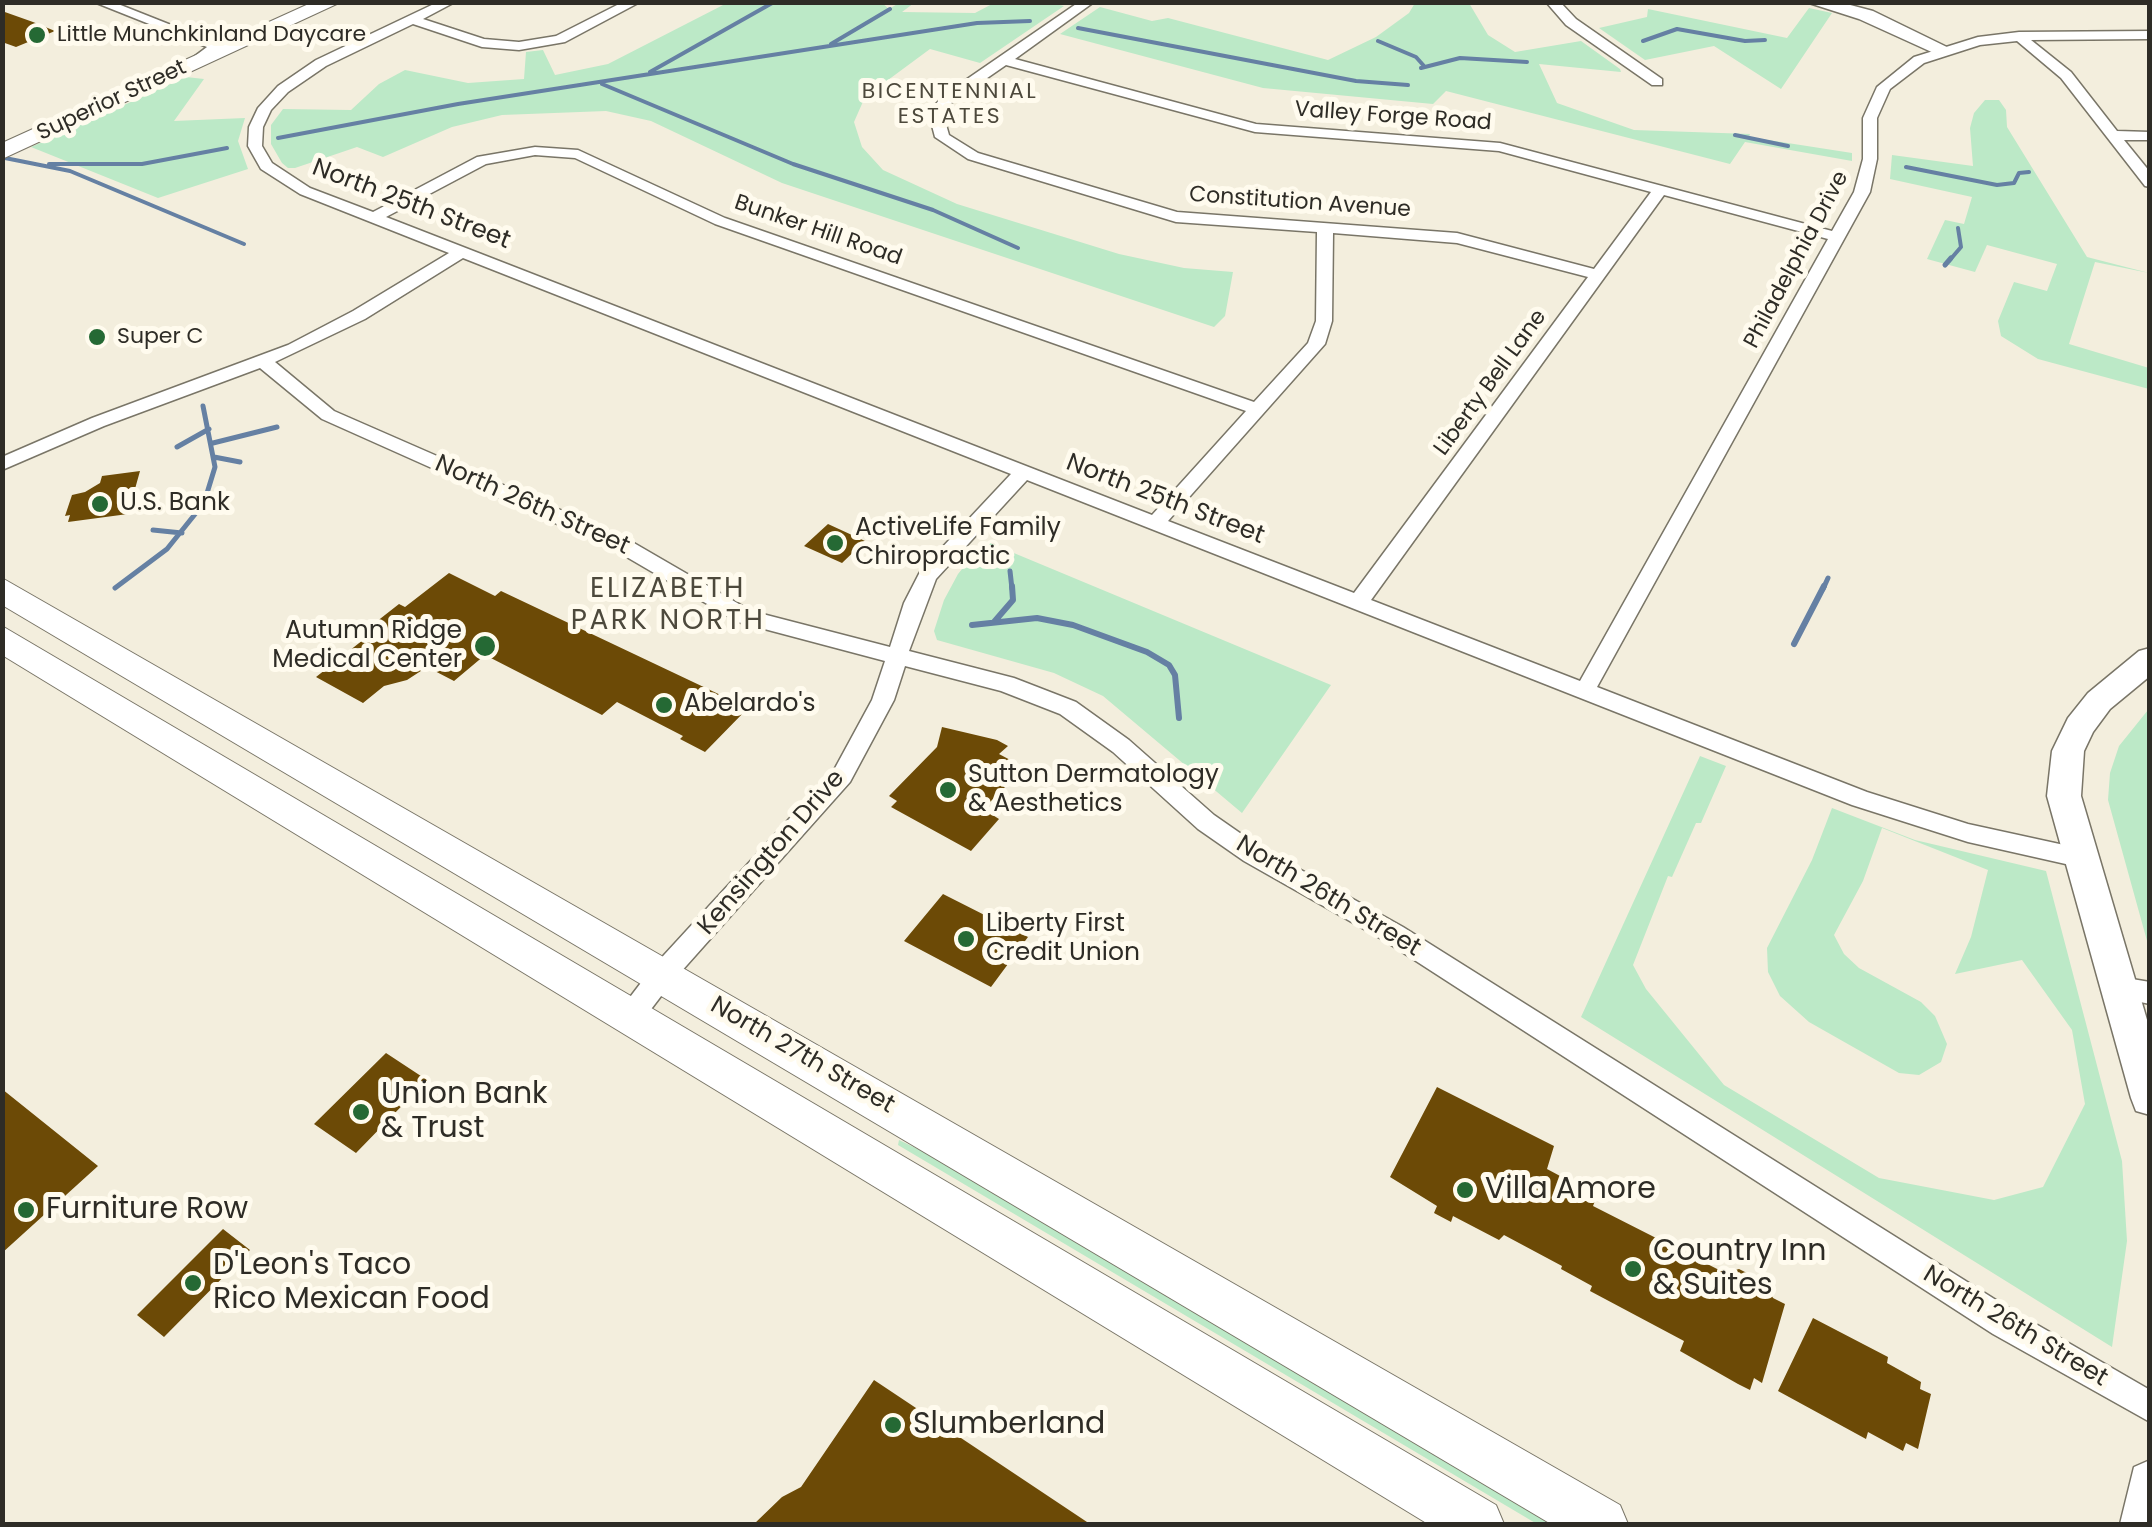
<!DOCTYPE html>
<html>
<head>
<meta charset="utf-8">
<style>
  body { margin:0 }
  #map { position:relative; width:2152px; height:1527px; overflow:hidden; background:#f3eedd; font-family:Poppins,sans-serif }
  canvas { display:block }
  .frame { position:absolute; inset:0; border:5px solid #2e2c26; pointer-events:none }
</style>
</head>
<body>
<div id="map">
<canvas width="2152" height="1527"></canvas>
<div class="frame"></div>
</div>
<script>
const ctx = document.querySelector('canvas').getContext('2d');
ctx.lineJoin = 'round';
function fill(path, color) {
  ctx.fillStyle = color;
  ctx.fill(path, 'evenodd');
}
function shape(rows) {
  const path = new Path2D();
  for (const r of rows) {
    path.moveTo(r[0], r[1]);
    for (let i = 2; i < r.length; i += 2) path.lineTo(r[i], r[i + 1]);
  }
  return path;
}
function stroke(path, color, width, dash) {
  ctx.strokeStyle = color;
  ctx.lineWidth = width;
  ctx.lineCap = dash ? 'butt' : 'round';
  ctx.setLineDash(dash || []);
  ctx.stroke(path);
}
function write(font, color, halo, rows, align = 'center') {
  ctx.font = font + ' Poppins,sans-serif';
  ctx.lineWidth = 10;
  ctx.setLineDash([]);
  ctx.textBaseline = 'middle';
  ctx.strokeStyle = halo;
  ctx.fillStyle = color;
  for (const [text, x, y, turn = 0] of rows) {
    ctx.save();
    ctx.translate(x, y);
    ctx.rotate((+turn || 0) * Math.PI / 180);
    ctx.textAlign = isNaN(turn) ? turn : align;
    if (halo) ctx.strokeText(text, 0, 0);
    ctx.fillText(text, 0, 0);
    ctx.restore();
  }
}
const green = shape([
  [881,2,889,9,899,3,914,3,902,12,975,13,994,3,1050,3,1064,6,980,63,930,49,865,97,854,122,862,147,883,170,957,204,1119,254,1184,268,1233,272,1225,316,1214,327,782,183,651,121,606,111,502,115,452,127,383,157,357,147,295,168,288,168,282,163,271,144,271,125,283,109,351,110,379,84,405,70,468,83,524,79,526,52,543,50,555,75,608,64,727,3],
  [1415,3,1469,3,1488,35,1515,52,1581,41,1620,69,1621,72,1539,64,1557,103,1634,130,1750,134,1749,137,1852,153,1852,161,1745,142,1730,164,1446,91,1433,104,1263,88,1060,34,1100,7,1152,21,1168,18,1328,60,1376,37,1409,13],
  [1809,8,1832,13,1781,89,1714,46,1645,60,1599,28,1647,17,1648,9,1787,38],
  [186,77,204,79,174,121,245,118,238,141,248,169,158,198,31,147],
  [1985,100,1999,100,2006,110,2007,127,2087,257,2149,273,2095,262,2069,344,2149,368,2149,389,2038,359,2001,336,1998,321,2014,282,2047,291,2057,264,1987,245,1975,272,1927,259,1945,220,1964,224,1972,197,1890,179,1892,155,1973,166,1970,128,1974,113],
  [985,541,1331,685,1242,813,1103,696,1054,673,937,640,934,631,944,600,958,574],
  [2148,710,2150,710,2149,948,2108,800,2110,773,2119,746],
  [1700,756,1726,766,1701,823,1696,823,1672,877,1668,876,1633,965,1646,989,1724,1085,1879,1178,1994,1200,2043,1187,2085,1104,2072,1030,2022,960,1955,974,1971,937,1988,870,1882,828,1863,881,1834,935,1844,954,1859,968,1921,1002,1935,1016,1947,1044,1941,1062,1919,1075,1899,1073,1809,1022,1780,996,1768,972,1767,948,1812,860,1832,808,1915,840,2046,871,2122,1161,2127,1241,2112,1347,1581,1017],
  [899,1140,991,1184,1568,1524,1537,1524,898,1145]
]);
const streamFar2 = shape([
  [1078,28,1356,81,1408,85],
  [1378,41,1416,57,1424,66],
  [1643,41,1677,29,1745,41,1765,40],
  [831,44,890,9],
  [1421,68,1460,58,1527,62],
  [650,72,774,2],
  [602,84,793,164,933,210,1018,248],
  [1735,135,1788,146],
  [278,138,458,104,977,23,1030,21],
  [5,158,70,171,244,244],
  [49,164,142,164,227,148],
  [1906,167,1997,185,2014,183,2019,173,2029,172],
  [1949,261,1961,247,1958,228]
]);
const streamFar1 = shape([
  [1945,265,1951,258],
  [213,443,277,427],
  [177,447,209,429],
  [214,457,240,462],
  [153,530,182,533],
  [1010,571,1012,589],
  [115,588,167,549,204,503,215,467,203,406],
  [1823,589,1828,578]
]);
const stream = shape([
  [994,622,1013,600,1012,586],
  [972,625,1037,618,1073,625,1147,652,1169,665,1175,675,1179,718],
  [1794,644,1824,586]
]);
const building = shape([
  [2,11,33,22,55,31,16,47,2,42],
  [140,471,128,514,68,522,70,515,65,516,72,495,85,492,100,483,102,476],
  [828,524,865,541,842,563,804,546],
  [449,573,495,596,501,591,748,708,705,752,680,739,683,736,617,702,602,715,485,655,454,681,427,667,407,680,384,686,363,703,316,677,368,636,362,633,399,604,405,607],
  [942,727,997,740,1008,746,999,754,1014,762,995,781,1005,787,983,809,999,819,971,851,891,807,897,801,889,796,937,747],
  [943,894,1028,937,991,987,904,941],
  [386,1053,427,1080,356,1153,314,1124],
  [1437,1087,1554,1146,1547,1169,1577,1185,1581,1176,1601,1186,1593,1206,1725,1273,1739,1269,1765,1282,1773,1298,1785,1304,1762,1383,1754,1378,1750,1390,1738,1384,1680,1351,1684,1341,1590,1291,1592,1286,1561,1269,1562,1266,1504,1235,1499,1240,1453,1216,1451,1222,1434,1213,1437,1206,1390,1177],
  [2,1089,98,1166,2,1253],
  [223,1229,250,1250,164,1337,137,1315],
  [1813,1318,1888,1357,1887,1363,1921,1382,1920,1389,1931,1394,1918,1449,1906,1443,1903,1451,1868,1432,1866,1439,1778,1391],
  [874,1380,1090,1524,754,1524,782,1497,801,1487]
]);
const street = shape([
  [94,2,113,2,224,46,201,65,191,65,191,59,207,47,94,2],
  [438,2,455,2,423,19,484,39,519,42,556,36,623,2,640,2,565,42,519,50,482,47,413,24,326,66,288,92,271,110,263,127,262,146,272,163,310,188,373,212,477,157,535,147,578,150,725,218,1254,402,1308,343,1316,321,1317,232,1176,222,968,159,935,137,929,114,941,97,1079,2,1094,2,1015,59,1256,124,1500,143,1832,231,1854,192,1863,159,1863,118,1877,87,1914,57,1978,37,2019,32,2150,31,2150,39,2031,40,2071,72,2117,131,2150,132,2150,140,2124,140,2150,172,2150,187,2145,186,2061,78,2017,41,1980,45,1924,63,1890,89,1877,118,1877,159,1870,192,1597,687,1867,792,1968,824,2087,850,2091,857,2087,864,2079,867,1968,842,1852,805,1027,480,936,579,909,651,1014,678,1076,702,1129,740,1214,815,1260,847,1403,927,2015,1312,2150,1390,2150,1422,1993,1334,1385,941,1244,861,1198,829,1113,752,1060,714,1001,691,905,666,894,700,850,782,671,983,639,1025,630,1028,621,1025,617,1017,621,1009,653,967,834,770,872,700,885,661,738,622,613,549,322,419,260,368,104,426,2,470,2,457,92,418,288,345,353,311,449,253,300,194,261,169,248,146,249,127,258,108,278,86,316,60,438,2],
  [1006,65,1255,132,1499,151,1651,192,1594,269,1457,233,1177,212,978,153,949,135,943,114,951,103,1006,65],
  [535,155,575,158,715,224,1246,411,1152,515,386,217,486,164,535,155],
  [1664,195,1828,239,1580,681,1371,600,1664,195],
  [1333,233,1457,243,1588,277,1354,593,1168,521,1325,344,1332,321,1333,233],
  [463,258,1011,474,921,570,904,603,890,647,751,611,627,539,334,411,275,362,365,319,463,258],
  [1546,2,1560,2,1576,19,1662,79,1662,85,1652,85,1566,25,1546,2],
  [2120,977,2150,982,2150,1004,2111,996,2107,988,2111,980,2120,977]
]);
const secondary = shape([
  [1806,2,1839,2,1873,11,1953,50,1943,56,1936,54,1859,19,1806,2],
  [2150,648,2150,676,2110,709,2093,732,2084,751,2081,796,2150,1030,2150,1115,2136,1111,2131,1098,2047,796,2052,751,2068,718,2088,693,2139,651,2150,648],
  [2150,1460,2150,1524,2120,1524,2134,1467,2150,1460]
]);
const primary = shape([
  [313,2,341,2,2,159,2,143,313,2],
  [2,578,1620,1505,1628,1524,1551,1524,2,605,2,578],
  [2,626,1496,1505,1504,1524,1428,1524,2,655,2,626]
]);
const markers = [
  [37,35,10,"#256934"],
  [97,337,10,"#256934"],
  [100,504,10,"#256934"],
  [835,543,10,"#256934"],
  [485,646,12,"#256934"],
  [664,705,10,"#256934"],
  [948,790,10,"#256934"],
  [966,939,10,"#256934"],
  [361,1112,10,"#256934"],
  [1465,1190,10,"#256934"],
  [26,1210,10,"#256934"],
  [1633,1269,10,"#256934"],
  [193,1283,10,"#256934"],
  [893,1425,10,"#256934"]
];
const farPoinames = [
  ["Little Munchkinland Daycare",57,35],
  ["Super C",117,337]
];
const farNeighbourhoodnames = [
  ["BICENTENNIAL",950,92],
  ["ESTATES",950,117]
];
const farStreetnames = [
  ["Superior Street",112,101,-25],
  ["Valley Forge Road",1393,117,4],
  ["Constitution Avenue",1300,203,4],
  ["Bunker Hill Road",818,231,19],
  ["Philadelphia Drive",1797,260,-62],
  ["Liberty Bell Lane",1491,383,-54]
];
const streetNames = [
  ["North 25th Street",411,205,21],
  ["North 25th Street",1165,500,21],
  ["North 26th Street",532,506,24],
  ["Kensington Drive",772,853,-49],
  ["North 26th Street",1328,897,31],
  ["North 27th Street",802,1056,30],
  ["North 26th Street",2015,1327,31]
];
const poiNames = [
  ["U.S. Bank",120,504],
  ["ActiveLife Family",855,529],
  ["Chiropractic",855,558],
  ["Autumn Ridge",462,632,"right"],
  ["Medical Center",462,661,"right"],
  ["Abelardo's",684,705],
  ["Sutton Dermatology",968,776],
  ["& Aesthetics",968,805],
  ["Liberty First",986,925],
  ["Credit Union",986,954]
];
const neighbourhoodNames = [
  ["ELIZABETH",668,590],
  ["PARK NORTH",668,622]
];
const nearPoinames = [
  ["Union Bank",381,1095],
  ["& Trust",381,1129],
  ["Villa Amore",1485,1190],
  ["Furniture Row",46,1210],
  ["Country Inn",1653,1252],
  ["& Suites",1653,1286],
  ["D'Leon's Taco",213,1266],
  ["Rico Mexican Food",213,1300],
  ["Slumberland",913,1425]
];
fill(green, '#bce9c7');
stroke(streamFar2, '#6580a3', 4);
stroke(streamFar1, '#6580a3', 5);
stroke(stream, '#6580a3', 6);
fill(building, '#6c4a06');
stroke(street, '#797567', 3);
stroke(secondary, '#797567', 3);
stroke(primary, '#797567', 2);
fill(street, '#fff');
fill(secondary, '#fff');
fill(primary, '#fff');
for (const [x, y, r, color] of markers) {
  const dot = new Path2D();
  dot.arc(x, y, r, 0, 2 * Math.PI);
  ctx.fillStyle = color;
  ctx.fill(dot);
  stroke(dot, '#fffbee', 4);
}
write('22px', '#2e2c26', '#fffbee', farPoinames, 'left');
ctx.letterSpacing = '2.5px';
write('22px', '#4d493c', '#fffbee', farNeighbourhoodnames);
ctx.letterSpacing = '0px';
write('22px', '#2e2c26', '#fffbee', farStreetnames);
write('25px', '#2e2c26', '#fffbee', streetNames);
write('25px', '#2e2c26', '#fffbee', poiNames, 'left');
ctx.letterSpacing = '2.5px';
write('28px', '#4d493c', '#fffbee', neighbourhoodNames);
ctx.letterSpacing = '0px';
write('30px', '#2e2c26', '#fffbee', nearPoinames, 'left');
</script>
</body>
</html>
